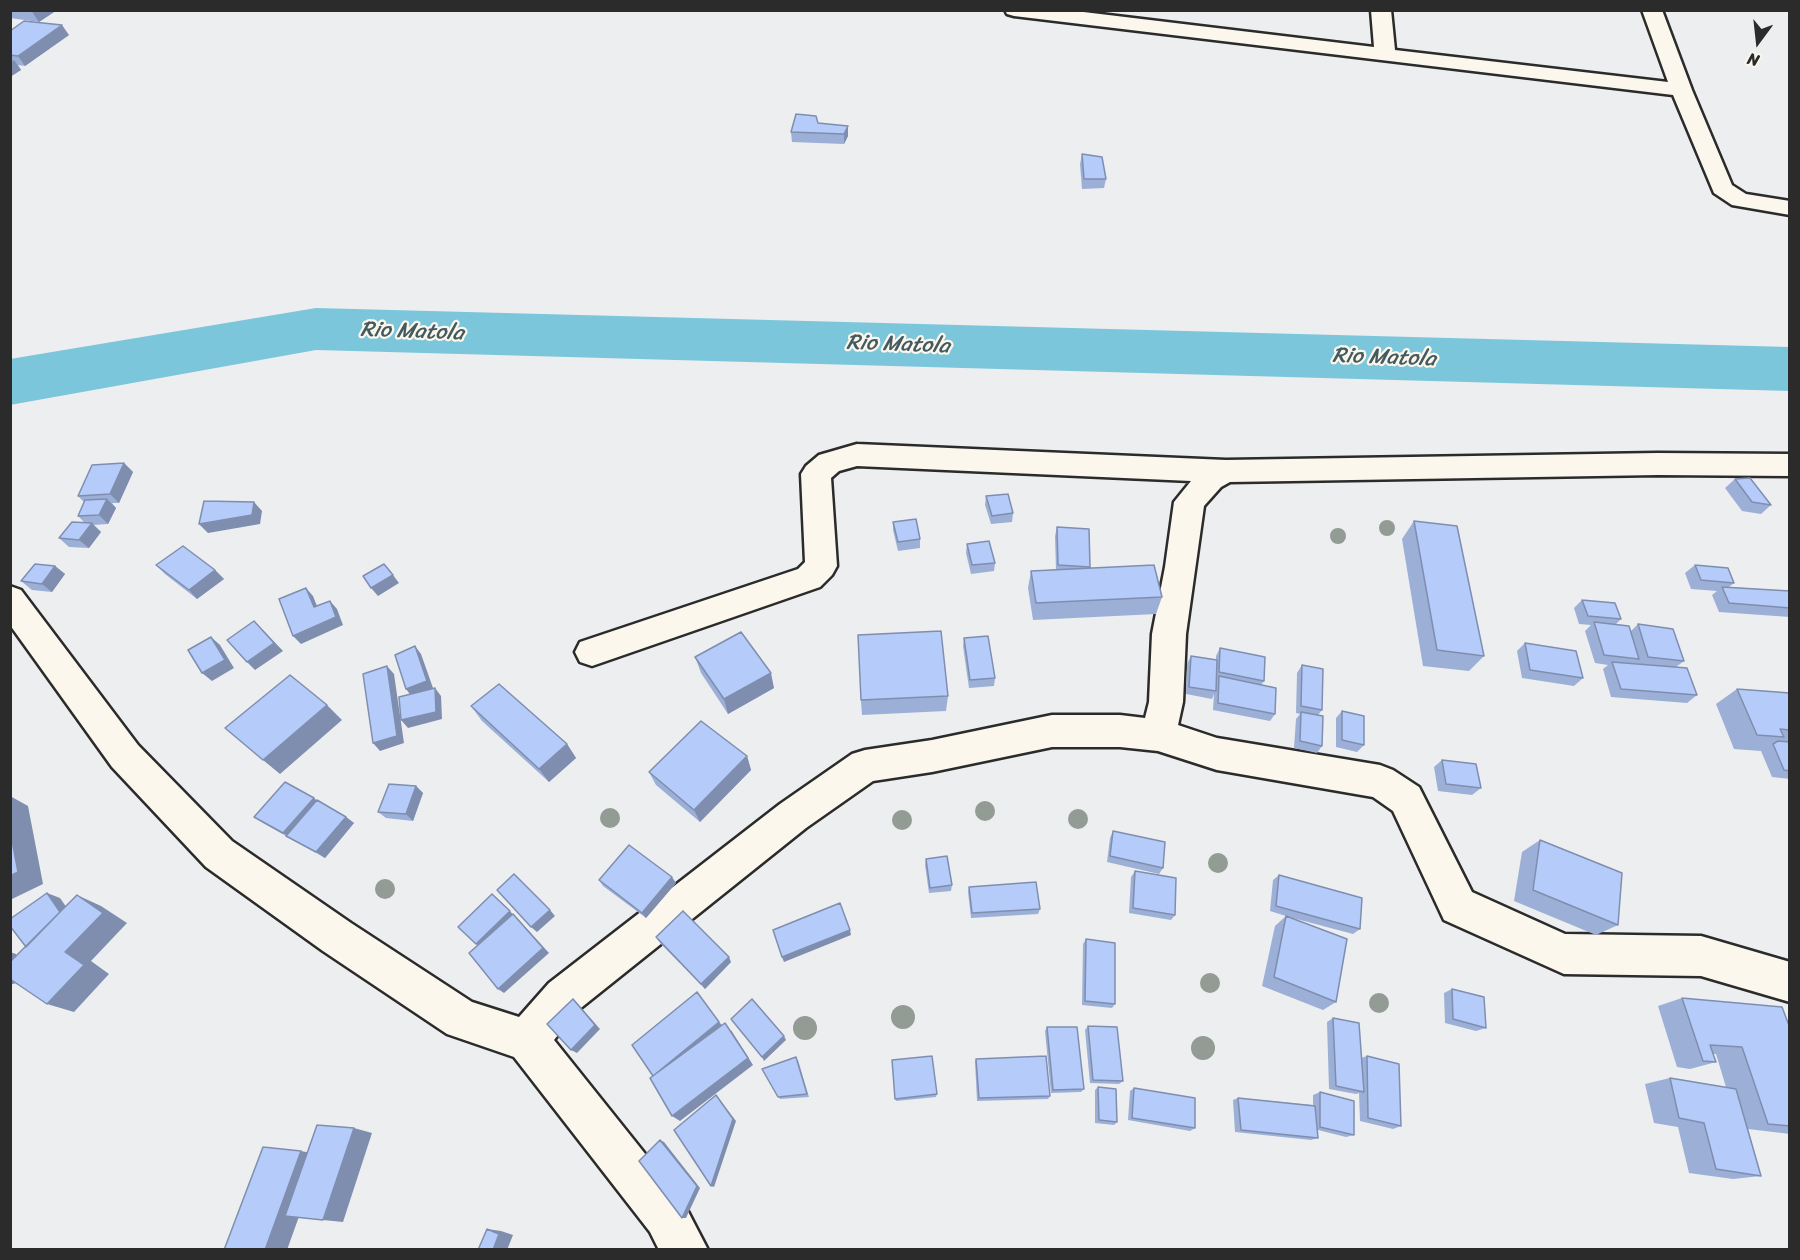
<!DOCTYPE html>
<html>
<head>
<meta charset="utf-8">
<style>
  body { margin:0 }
  #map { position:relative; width:1800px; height:1260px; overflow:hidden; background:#edeeef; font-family:Sriracha,sans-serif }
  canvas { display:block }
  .frame { position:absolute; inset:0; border:12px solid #2b2b2b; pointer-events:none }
  .north { position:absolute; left:1728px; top:12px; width:60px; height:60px; -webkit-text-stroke:4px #fbf7ec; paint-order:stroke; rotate:195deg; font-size:16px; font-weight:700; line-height:24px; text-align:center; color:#2b2b2b }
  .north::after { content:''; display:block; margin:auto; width:21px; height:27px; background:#2b2b2b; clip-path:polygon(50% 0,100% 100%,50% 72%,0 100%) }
</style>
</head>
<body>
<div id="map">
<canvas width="1800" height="1260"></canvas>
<div class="frame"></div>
<div class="north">N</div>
</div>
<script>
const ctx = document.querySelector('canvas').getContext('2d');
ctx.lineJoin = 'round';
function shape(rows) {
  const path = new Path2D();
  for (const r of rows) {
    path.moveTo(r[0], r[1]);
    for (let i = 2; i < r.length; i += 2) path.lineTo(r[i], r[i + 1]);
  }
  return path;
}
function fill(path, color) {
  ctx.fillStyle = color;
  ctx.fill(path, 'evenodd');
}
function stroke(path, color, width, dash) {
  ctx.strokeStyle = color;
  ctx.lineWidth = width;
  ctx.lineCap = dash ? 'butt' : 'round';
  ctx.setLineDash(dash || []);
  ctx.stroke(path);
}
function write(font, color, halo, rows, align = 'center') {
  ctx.font = font + ' Sriracha,sans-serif';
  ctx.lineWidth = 4.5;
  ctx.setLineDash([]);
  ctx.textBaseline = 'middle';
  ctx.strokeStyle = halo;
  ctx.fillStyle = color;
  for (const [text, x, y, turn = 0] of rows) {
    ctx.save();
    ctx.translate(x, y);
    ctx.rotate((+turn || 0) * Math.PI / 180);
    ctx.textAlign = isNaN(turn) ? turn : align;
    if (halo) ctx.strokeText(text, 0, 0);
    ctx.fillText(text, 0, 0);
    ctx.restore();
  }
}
const river = shape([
  [316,308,1790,347,1790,391,316,350,10,405,10,359,316,308]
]);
const street = shape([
  [1005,10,1067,10,1374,47,1371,10,1391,10,1395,50,1668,82,1642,10,1662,10,1692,90,1732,185,1746,194,1790,201,1790,215,1732,205,1714,193,1673,95,1014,16,1007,14,1005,10],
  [857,444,1226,460,1658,453,1790,454,1790,476,1658,475,1230,482,1221,487,1204,506,1186,634,1183,702,1178,725,1217,738,1380,765,1393,770,1419,787,1472,892,1565,934,1701,936,1790,962,1790,1002,1701,976,1564,974,1444,920,1393,811,1373,797,1217,770,1158,751,1120,747,1052,747,932,772,873,781,806,828,577,1011,554,1040,682,1200,708,1250,659,1250,650,1232,514,1057,447,1034,323,951,206,867,112,767,10,625,10,586,21,590,138,745,232,841,351,923,472,1002,519,1017,549,983,780,804,852,754,865,750,932,740,1052,715,1120,715,1145,718,1149,702,1152,634,1165,567,1174,502,1191,481,857,466,839,471,831,478,837,566,832,575,820,587,592,666,580,662,575,652,580,642,798,569,805,562,801,474,806,466,819,455,857,444]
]);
const trees = [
  [1387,528,8],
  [1338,536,8],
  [985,811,10],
  [610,818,10],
  [1078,819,10],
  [902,820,10],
  [1218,863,10],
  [385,889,10],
  [1210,983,10],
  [1379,1003,10],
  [903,1017,12],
  [805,1028,12],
  [1203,1048,12]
];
const wall = shape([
  [10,10,57,10,39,22,10,18],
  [10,31,69,35,25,66,18,65,21,70,10,77],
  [818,123,848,126,848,136,844,144,792,142,791,132],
  [1082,154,1106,179,1104,188,1082,189,1080,164],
  [124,463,133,472,119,503,112,503,116,508,108,524,93,525,101,532,89,548,69,547,59,538,85,523,78,516,84,502,78,496],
  [1735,479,1771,505,1761,514,1742,511,1725,488],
  [986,496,1013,513,1012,522,991,524,985,505],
  [1414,521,1484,656,1469,671,1423,666,1402,539],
  [893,522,920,539,920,548,898,551,893,530],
  [1057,527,1089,529,1090,568,1162,597,1156,614,1033,620,1028,588,1031,571,1056,570,1055,536],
  [967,544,995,563,994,571,971,574,966,553],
  [156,565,215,570,224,579,197,599,165,574],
  [1695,565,1734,583,1729,587,1790,591,1790,617,1719,612,1712,595,1717,591,1691,589,1685,573],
  [55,566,65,574,52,592,32,590,21,581],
  [1582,600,1621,619,1615,625,1631,631,1638,624,1684,661,1676,667,1697,695,1687,703,1611,697,1603,669,1608,665,1595,663,1585,631,1591,625,1579,624,1574,608],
  [964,638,995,678,994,686,969,688,963,646],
  [1525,643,1583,678,1574,686,1522,678,1517,651],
  [1220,648,1264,681,1261,685,1275,714,1270,721,1213,710,1214,694,1212,699,1186,694,1187,664,1191,656,1216,660,1216,656],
  [695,657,774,688,728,714,701,673],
  [1302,665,1322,710,1318,715,1322,746,1317,753,1294,748,1296,719,1300,714,1296,713,1297,673],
  [1737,689,1790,693,1790,779,1772,777,1761,751,1734,749,1716,704],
  [948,696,946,711,862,715,861,700],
  [471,706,567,744,576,758,549,782,482,721],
  [1342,711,1364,745,1357,752,1336,747,1336,718],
  [747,756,751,770,700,822,656,785,649,772],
  [1442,760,1481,788,1472,795,1438,791,1434,767],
  [416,786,423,793,413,821,386,818,378,812],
  [317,801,346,817,354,823,325,858,263,823,254,817],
  [1113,831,1163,868,1159,874,1107,862,1110,838],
  [1540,840,1618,925,1596,935,1514,901,1522,852],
  [926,859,952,885,951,891,929,893,925,865],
  [1135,871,1175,915,1171,920,1129,913,1131,877],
  [1279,875,1360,929,1353,934,1289,917,1336,1002,1323,1010,1262,986,1275,926,1286,916,1270,911,1273,880],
  [599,880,676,883,646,918,603,886],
  [969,887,1040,909,1038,914,971,918,968,892],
  [656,937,731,962,705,989,660,943],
  [1086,939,1115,1004,1112,1008,1082,1005,1083,944],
  [1452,989,1486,1028,1476,1031,1445,1023,1444,993],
  [1682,998,1790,1028,1790,1134,1748,1129,1761,1176,1733,1179,1689,1173,1678,1127,1654,1123,1645,1084,1670,1078,1726,1087,1716,1054,1713,1054,1716,1062,1690,1069,1677,1067,1658,1006],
  [1333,1018,1361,1058,1367,1056,1401,1126,1393,1129,1360,1121,1359,1093,1356,1094,1329,1089,1327,1022],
  [1088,1026,1123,1081,1119,1084,1090,1083,1085,1030],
  [1047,1027,1084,1089,1081,1092,1051,1093,1045,1031],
  [976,1059,1050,1096,1048,1099,977,1101,975,1062],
  [798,1060,809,1097,780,1099,762,1069],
  [892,1060,937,1094,936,1097,896,1101],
  [1098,1087,1117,1122,1114,1125,1095,1123,1095,1090],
  [1134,1088,1195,1128,1190,1131,1128,1120,1130,1091],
  [1320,1092,1354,1135,1346,1137,1318,1130,1318,1138,1311,1140,1235,1132,1233,1100,1238,1098,1313,1105,1313,1095]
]);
const shadedWall = shape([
  [31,10,57,10,39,22],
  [62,25,69,35,25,66,18,56],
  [14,60,21,70,10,77,10,63],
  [848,126,848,136,844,144,844,134],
  [124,463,133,472,119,503,110,494],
  [107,499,116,508,108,524,99,515],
  [254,502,262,511,260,524,208,533,199,524],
  [92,523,101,532,89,548,79,540],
  [55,566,65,574,52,592,42,584],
  [215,570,224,579,197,599,189,590],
  [393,575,399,583,378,596,371,588],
  [306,588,313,596,321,616,314,607],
  [330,601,337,609,343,625,301,644,293,636],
  [263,630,283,651,255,670,247,662],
  [211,637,220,645,234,668,212,681,202,673],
  [415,646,421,654,433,688,412,697,406,689],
  [387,666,394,674,404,743,380,751,373,743],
  [771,673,774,688,728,714,724,699],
  [435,688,441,696,442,719,408,728,401,720],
  [327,705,342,720,280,774,263,760],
  [567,744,576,758,549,782,539,769],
  [747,756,751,770,700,822,694,810],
  [416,786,423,793,413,821,406,814],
  [10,796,28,806,43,884,10,900],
  [314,798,322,805,292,839,283,833],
  [346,817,354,823,325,858,316,852],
  [672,877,676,883,646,918,642,913],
  [47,893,60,898,80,927,42,956],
  [492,894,519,920,549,953,504,993,498,989,482,949,476,944],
  [77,895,101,906,127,923,91,961,109,974,74,1012,47,1004],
  [550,910,555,916,537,932,531,927],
  [850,930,851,935,784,962,782,957],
  [10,952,16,954,16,983,10,985],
  [729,957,731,962,705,989,701,984],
  [573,999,578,1004,600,1029,577,1053,571,1050],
  [719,1022,722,1025,653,1076],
  [731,1030,753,1065,680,1121,672,1116],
  [784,1036,786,1040,764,1061,762,1057],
  [716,1095,736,1121,714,1187,711,1186],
  [354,1128,372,1133,343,1222,323,1220],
  [660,1140,664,1142,700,1188,686,1218,682,1218],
  [301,1151,321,1155,287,1250,265,1250],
  [487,1229,501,1231,513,1235,507,1250,493,1250]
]);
const building = shape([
  [24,21,62,25,18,56,10,55,10,31,24,21],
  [796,114,816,116,818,123,848,126,844,134,791,132,796,114],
  [1082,154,1102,157,1106,179,1084,179,1082,154],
  [124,463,110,494,78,496,92,465,124,463],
  [1750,478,1771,505,1752,502,1735,479,1750,478],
  [1008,494,1013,513,992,516,986,496,1008,494],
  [107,499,99,515,78,516,85,500,107,499],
  [204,501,254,502,252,515,199,524,204,501],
  [916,519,920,539,898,542,893,522,916,519],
  [1414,521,1457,526,1484,656,1437,650,1414,521],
  [72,522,92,523,79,540,59,538,72,522],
  [1057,527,1089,529,1090,567,1058,565,1057,527],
  [989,541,995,563,972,565,967,544,989,541],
  [183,546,215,570,189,590,156,565,183,546],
  [35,564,55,566,42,584,21,581,35,564],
  [384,564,393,575,371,588,363,576,384,564],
  [1154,565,1162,597,1036,603,1031,571,1154,565],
  [1695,565,1728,568,1734,583,1701,580,1695,565],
  [1722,587,1790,591,1790,608,1729,603,1722,587],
  [306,588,314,607,330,601,336,617,293,636,279,599,306,588],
  [1582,600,1615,603,1621,619,1588,616,1582,600],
  [254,621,274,643,247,662,227,640,254,621],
  [1594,622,1629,626,1639,659,1604,655,1594,622],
  [1638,624,1673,629,1684,661,1648,657,1638,624],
  [941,631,948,696,861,700,858,635,941,631],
  [741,632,771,673,724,699,695,657,741,632],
  [988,636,995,678,970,680,964,638,988,636],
  [211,637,225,660,202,673,188,650,211,637],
  [1525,643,1576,651,1583,678,1530,670,1525,643],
  [415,646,427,681,406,689,395,655,415,646],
  [1220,648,1265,657,1264,681,1219,672,1220,648],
  [1191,656,1217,660,1216,691,1189,687,1191,656],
  [1612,662,1687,668,1697,695,1621,689,1612,662],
  [1302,665,1323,669,1322,710,1301,706,1302,665],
  [387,666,397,736,373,743,363,674,387,666],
  [290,675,327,705,263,760,225,728,290,675],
  [1219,676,1276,688,1275,714,1218,703,1219,676],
  [499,684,567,744,539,769,471,706,499,684],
  [435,688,436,712,401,720,399,697,435,688],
  [1737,689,1790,693,1790,730,1780,729,1784,737,1757,735,1737,689],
  [1342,711,1364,716,1364,745,1342,740,1342,711],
  [1301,712,1323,716,1322,746,1300,741,1301,712],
  [701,721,747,756,694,810,649,772,701,721],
  [1778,741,1790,742,1790,771,1784,770,1773,744,1778,741],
  [1442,760,1476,764,1481,788,1446,784,1442,760],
  [285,782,314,798,283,833,254,817,285,782],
  [389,784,416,786,406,814,378,812,389,784],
  [317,800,346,817,316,852,286,836,317,800],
  [10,830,18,872,10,876,10,830],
  [1113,831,1165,842,1163,868,1110,856,1113,831],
  [1540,840,1622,873,1618,925,1533,890,1540,840],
  [629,845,672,877,642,913,599,880,629,845],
  [947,856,952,885,930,888,926,859,947,856],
  [1135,871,1176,878,1175,915,1133,908,1135,871],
  [514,874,550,910,531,927,497,890,514,874],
  [1279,875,1362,898,1360,929,1276,906,1279,875],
  [1036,882,1040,909,972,913,969,887,1036,882],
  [47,893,60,912,26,947,10,926,10,919,47,893],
  [492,894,510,911,476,944,458,927,492,894],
  [77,895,103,913,65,952,84,965,47,1004,10,979,10,962,77,895],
  [840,903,850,930,782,957,773,930,840,903],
  [683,911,729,957,701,984,656,937,683,911],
  [513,914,543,948,498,989,469,953,513,914],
  [1286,916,1347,939,1336,1002,1274,977,1286,916],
  [1086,939,1115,943,1115,1004,1085,1001,1086,939],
  [1452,989,1484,997,1486,1028,1453,1019,1452,989],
  [697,992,719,1022,653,1076,632,1045,697,992],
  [1682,998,1782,1007,1790,1028,1790,1126,1768,1124,1742,1047,1710,1045,1716,1062,1703,1061,1682,998],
  [573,999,595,1025,571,1050,547,1024,573,999],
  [752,999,784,1036,762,1057,731,1019,752,999],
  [1333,1018,1359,1023,1364,1092,1336,1086,1333,1018],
  [725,1023,748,1058,672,1116,650,1078,725,1023],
  [1088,1026,1117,1027,1123,1081,1093,1080,1088,1026],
  [1047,1027,1077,1027,1084,1089,1053,1090,1047,1027],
  [932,1056,937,1094,895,1099,892,1060,932,1056],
  [1046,1056,1050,1096,979,1098,976,1059,1046,1056],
  [1367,1056,1399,1064,1401,1126,1368,1118,1367,1056],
  [796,1057,807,1094,778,1097,762,1069,796,1057],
  [1670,1078,1736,1089,1761,1176,1716,1169,1704,1123,1679,1118,1670,1078],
  [1098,1087,1116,1089,1117,1122,1099,1120,1098,1087],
  [1134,1088,1195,1098,1195,1128,1132,1118,1134,1088],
  [1320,1092,1354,1101,1354,1135,1320,1127,1320,1092],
  [716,1095,733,1119,711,1186,674,1130,716,1095],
  [1238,1098,1315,1106,1318,1138,1241,1130,1238,1098],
  [317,1125,354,1128,323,1220,285,1216,317,1125],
  [660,1140,697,1186,682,1218,639,1161,660,1140],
  [263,1147,301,1151,265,1250,224,1250,263,1147],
  [487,1229,499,1234,493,1250,478,1250,487,1229]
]);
const waterNames = [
  ["Rio Matola",412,332,2],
  ["Rio Matola",898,345,2],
  ["Rio Matola",1384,358,2]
];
fill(river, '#7cc6dc');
stroke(street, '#2b2b2b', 5);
fill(street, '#fbf7ec');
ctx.fillStyle = '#929b94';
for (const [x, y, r] of trees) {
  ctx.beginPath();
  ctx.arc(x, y, r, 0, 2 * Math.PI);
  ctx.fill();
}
fill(wall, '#9cafd7');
fill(shadedWall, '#7f8eaf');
fill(building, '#b5cbfa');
stroke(building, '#7f8eaf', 1.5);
write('italic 22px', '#435a60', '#fbf7ec', waterNames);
</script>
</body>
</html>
